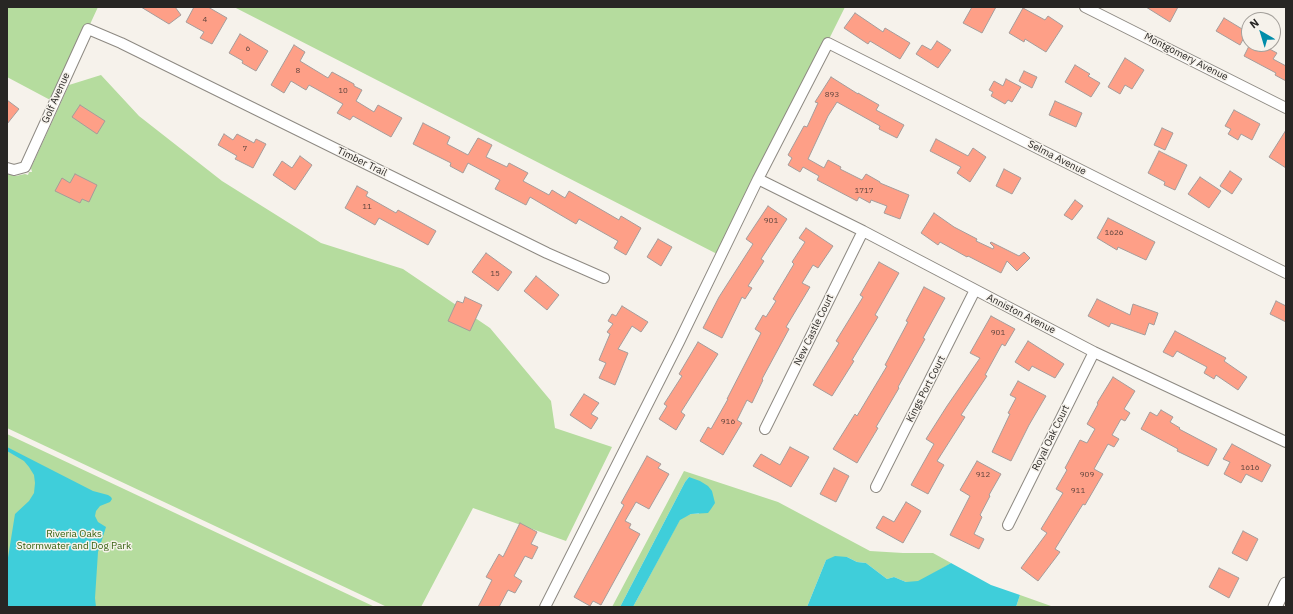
<!DOCTYPE html>
<html>
<head>
<meta charset="utf-8">
<style>
  body { margin:0 }
  #map { position:relative; width:1293px; height:614px; overflow:hidden; background:#f6f2eb; font-family:"IBM Plex Sans",sans-serif }
  canvas { display:block }
  .frame { position:absolute; inset:0; border:8px solid #282624; pointer-events:none }
  .north { position:absolute; left:1241px; top:12px; width:40px; height:40px; box-sizing:border-box; background:#f6f2eb; border:1px solid #a4a09b; border-radius:50%; rotate:322deg; font-size:11px; font-weight:700; line-height:16px; text-align:center; color:#282624 }
  .north::after { content:''; display:block; margin:auto; width:14px; height:18px; background:#008daa; clip-path:polygon(50% 0,100% 100%,50% 72%,0 100%) }
</style>
</head>
<body>
<div id="map">
<canvas width="1293" height="614"></canvas>
<div class="frame"></div>
<div class="north">N</div>
</div>
<script>
const ctx = document.querySelector('canvas').getContext('2d');
ctx.lineJoin = 'round';
function fill(path, color) {
  ctx.fillStyle = color;
  ctx.fill(path, 'evenodd');
}
function shape(rows) {
  const path = new Path2D();
  for (const r of rows) {
    path.moveTo(r[0], r[1]);
    for (let i = 2; i < r.length; i += 2) path.lineTo(r[i], r[i + 1]);
  }
  return path;
}
function stroke(path, color, width, dash) {
  ctx.strokeStyle = color;
  ctx.lineWidth = width;
  ctx.lineCap = dash ? 'butt' : 'round';
  ctx.setLineDash(dash || []);
  ctx.stroke(path);
}
function write(font, color, halo, rows, align = 'center') {
  ctx.font = font + ' "IBM Plex Sans",sans-serif';
  ctx.lineWidth = 3;
  ctx.setLineDash([]);
  ctx.textBaseline = 'middle';
  ctx.strokeStyle = halo;
  ctx.fillStyle = color;
  for (const [text, x, y, turn = 0] of rows) {
    ctx.save();
    ctx.translate(x, y);
    ctx.rotate((+turn || 0) * Math.PI / 180);
    ctx.textAlign = isNaN(turn) ? turn : align;
    if (halo) ctx.strokeText(text, 0, 0);
    ctx.fillText(text, 0, 0);
    ctx.restore();
  }
}
const green = shape([
  [7,7,98,7,54,102,7,77],
  [234,7,845,7,721,256],
  [101,75,139,116,222,181,321,243,403,269,490,328,551,401,555,428,612,447,566,541,473,508,421,607,387,607,7,428,7,174,16,176,25,174,28,175,29,172,32,172,31,168,69,85],
  [7,434,375,607,7,607],
  [684,471,778,502,870,551,903,553,933,553,951,563,945,567,918,582,906,582,894,577,887,579,866,563,857,562,847,557,826,560,807,607,633,607,680,519,691,514,699,514,689,477,685,482,620,607,612,607],
  [1020,595,1051,606,1052,607,1016,607]
]);
const water = shape([
  [7,447,93,491,108,495,111,497,112,499,110,502,100,506,96,511,95,516,98,522,106,527,98,552,95,598,96,607,7,607,7,564,15,514,29,501,34,493,35,483,34,475,29,467,24,461,7,451],
  [689,477,700,481,708,486,712,491,715,503,711,509,708,513,691,514,680,520,633,607,620,607,685,482],
  [835,556,847,557,857,562,866,563,887,579,894,577,906,582,918,581,944,567,951,563,991,585,1020,595,1016,607,807,607,826,560]
]);
const building = shape([
  [141,7,175,7,181,15,169,24,141,7],
  [194,7,208,7,227,18,212,44,200,38,204,32,186,22,194,7],
  [972,7,996,7,982,33,963,23,972,7],
  [1146,7,1178,7,1170,22,1146,7],
  [1023,8,1045,20,1048,16,1063,26,1046,52,1025,39,1024,42,1009,33,1023,8],
  [855,13,883,32,885,28,910,43,900,59,870,41,868,44,844,28,855,13],
  [1224,18,1247,32,1240,45,1216,31,1224,18],
  [240,34,268,51,256,71,242,63,243,61,229,53,240,34],
  [937,41,951,50,938,68,916,54,922,45,931,50,937,41],
  [1250,44,1260,44,1277,53,1273,59,1286,66,1286,81,1275,75,1276,73,1244,56,1250,44],
  [294,45,305,52,300,61,328,78,332,72,354,84,354,86,362,90,356,101,374,112,378,105,402,118,391,137,353,116,350,120,337,113,343,104,309,85,306,90,291,81,284,93,271,85,294,45],
  [1125,58,1144,70,1132,89,1125,85,1120,94,1108,87,1125,58],
  [1075,65,1090,74,1088,76,1100,83,1091,97,1065,82,1075,65],
  [1024,71,1037,77,1032,88,1019,81,1024,71],
  [831,77,858,94,858,93,879,105,876,110,904,125,897,138,879,129,880,126,837,102,828,116,808,159,824,168,828,160,841,167,840,169,862,180,866,174,880,182,880,183,909,195,900,219,884,213,887,206,871,200,870,203,859,197,857,201,817,180,819,176,803,167,800,172,788,165,792,158,788,155,804,126,807,127,818,103,815,102,831,77],
  [1006,79,1021,87,1012,102,1008,100,1005,104,991,96,993,92,989,90,994,81,1003,86,1006,79],
  [7,100,19,109,7,124,7,100],
  [1055,101,1082,113,1076,127,1049,115,1055,101],
  [80,105,105,121,97,134,72,117,80,105],
  [1234,110,1260,124,1252,140,1241,134,1238,140,1228,134,1231,129,1225,126,1234,110],
  [423,123,450,137,447,144,468,155,478,138,492,145,486,157,507,167,509,163,528,173,523,181,549,195,552,190,565,198,569,191,619,220,621,216,641,228,626,255,614,248,618,241,579,219,576,224,530,197,526,205,495,189,500,180,468,163,463,173,450,166,451,163,413,144,423,123],
  [1162,128,1173,133,1165,150,1154,145,1162,128],
  [1286,130,1286,168,1269,157,1286,130],
  [224,134,233,140,237,134,254,143,256,139,266,144,253,168,235,159,237,156,218,145,224,134],
  [936,139,968,156,973,148,986,157,970,182,957,173,961,167,930,151,936,139],
  [1159,151,1187,165,1175,190,1164,185,1165,182,1148,173,1159,151],
  [300,156,312,165,295,190,273,175,282,161,292,168,300,156],
  [1004,169,1021,178,1012,194,996,186,1004,169],
  [1230,171,1242,179,1232,194,1220,186,1230,171],
  [75,174,97,185,89,202,82,199,80,203,55,191,62,178,70,183,75,174],
  [1200,177,1221,191,1209,208,1188,194,1200,177],
  [357,186,368,192,366,196,396,213,398,210,436,231,428,245,379,218,375,225,345,208,357,186],
  [1075,200,1083,206,1072,220,1064,215,1075,200],
  [768,206,787,219,761,259,764,261,748,286,752,288,745,299,742,297,722,338,703,328,719,297,753,244,746,239,768,206],
  [934,213,954,227,977,239,976,241,993,249,994,247,990,243,991,242,1019,256,1024,252,1030,258,1017,271,1007,261,1001,273,968,256,967,257,940,242,938,245,921,233,934,213],
  [1108,218,1155,242,1146,260,1118,247,1117,250,1097,238,1108,218],
  [806,228,833,246,818,268,813,265,802,283,810,287,786,327,789,329,762,379,763,380,752,403,747,400,737,420,742,423,723,455,700,441,708,427,711,429,728,399,727,399,761,333,755,329,763,315,766,317,776,301,773,299,794,264,792,262,805,242,799,238,806,228],
  [658,239,672,247,661,266,647,257,658,239],
  [486,253,512,272,498,291,472,272,486,253],
  [879,262,899,273,875,315,878,317,852,360,854,361,832,396,813,385,839,343,836,341,863,297,860,295,879,262],
  [536,276,559,295,547,310,524,291,536,276],
  [924,287,945,298,923,338,925,339,898,387,899,388,876,427,878,428,857,463,833,449,855,414,857,416,887,366,885,365,908,322,906,321,924,287],
  [465,297,482,305,470,331,448,321,457,301,463,303,465,297],
  [1097,299,1130,315,1133,304,1158,313,1154,325,1149,323,1145,335,1111,323,1109,327,1088,316,1097,299],
  [1276,301,1286,306,1286,322,1270,314,1276,301],
  [622,306,648,322,641,332,632,326,618,349,628,353,615,385,599,378,606,363,599,360,610,334,607,332,613,324,608,321,612,314,616,316,622,306],
  [991,316,1015,329,1005,346,1002,344,985,375,987,376,961,415,965,417,937,461,944,465,928,494,911,485,934,444,926,439,947,406,980,358,970,353,991,316],
  [1175,331,1226,358,1224,361,1247,377,1238,390,1216,375,1214,379,1204,373,1207,367,1188,357,1177,351,1173,357,1163,352,1175,331],
  [1028,341,1064,364,1055,378,1032,366,1029,371,1015,362,1028,341],
  [698,342,718,354,681,412,685,415,676,430,659,419,667,406,664,404,682,376,679,374,698,342],
  [1113,377,1135,391,1124,409,1130,413,1125,421,1121,419,1112,435,1119,439,1114,447,1108,444,1094,469,1103,474,1085,505,1083,504,1055,549,1060,552,1038,581,1021,568,1047,533,1041,529,1063,493,1056,489,1067,470,1065,468,1080,440,1087,443,1095,429,1087,424,1098,404,1097,403,1113,377],
  [1018,381,1046,396,1029,425,1011,461,992,452,1010,414,1008,413,1016,398,1010,395,1018,381],
  [584,394,599,403,591,414,598,418,591,429,570,415,584,394],
  [1161,410,1173,417,1170,422,1180,428,1179,429,1217,449,1208,466,1177,451,1178,449,1141,429,1150,412,1157,416,1161,410],
  [1232,444,1271,465,1262,482,1246,474,1241,483,1224,474,1230,462,1223,459,1232,444],
  [790,447,809,457,791,487,753,466,761,454,780,465,790,447],
  [647,456,661,464,658,468,669,474,649,509,636,502,625,521,631,524,629,528,640,534,601,605,593,601,590,606,574,597,624,505,621,503,647,456],
  [977,461,1001,474,989,495,990,496,980,515,982,517,974,534,984,539,979,549,950,535,970,496,960,490,977,461],
  [834,468,849,476,836,502,820,494,834,468],
  [906,502,921,511,903,543,876,528,883,516,894,522,906,502],
  [520,523,537,532,531,544,538,547,532,559,525,556,514,576,522,581,515,593,508,590,499,607,478,607,492,580,486,577,499,554,503,557,520,523],
  [1243,531,1258,539,1247,561,1232,553,1243,531],
  [1219,568,1239,578,1229,598,1209,587,1219,568]
]);
const minor = shape([
  [1085,7,1286,108],
  [7,168,14,170,25,167,88,29,121,43,547,253,604,278],
  [758,179,863,231,1094,352,1286,442],
  [765,429,863,231],
  [876,487,975,290],
  [1008,525,1094,352],
  [545,607,679,342,758,179,828,43,1286,273]
]);
const tertiary = shape([
  [1275,607,1286,584]
]);
const numberNames = [
  ["4",205,20],
  ["6",248,49],
  ["8",298,71],
  ["10",343,91],
  ["893",832,95],
  ["7",245,149],
  ["1717",864,191],
  ["11",367,207],
  ["901",771,221],
  ["1626",1114,233],
  ["15",495,274],
  ["901",998,333],
  ["916",728,422],
  ["1616",1250,468],
  ["912",983,475],
  ["909",1087,475],
  ["911",1078,491]
];
const streetNames = [
  ["Montgomery Avenue",1186,57,27],
  ["Golf Avenue",56,98,-66],
  ["Selma Avenue",1057,158,27],
  ["Timber Trail",362,162,26],
  ["Anniston Avenue",1021,314,27],
  ["New Castle Court",814,330,-64],
  ["Kings Port Court",926,389,-63],
  ["Royal Oak Court",1051,438,-64]
];
const parkNames = [
  ["Riveria Oaks",74,534],
  ["Stormwater and Dog Park",74,546]
];
fill(green, '#b5dc9e');
fill(water, '#3fceda');
fill(building, '#fe9f87');
stroke(building, '#a59c9a', 1);
stroke(minor, '#8e8a83', 12);
stroke(tertiary, '#8e8a83', 15);
stroke(minor, '#fff', 10);
stroke(tertiary, '#fff', 13);
write('8px', '#5e443d', null, numberNames);
write('10px', '#282624', '#f6f2eb', streetNames);
write('10px', '#386312', '#f6f2eb', parkNames);
</script>
</body>
</html>
